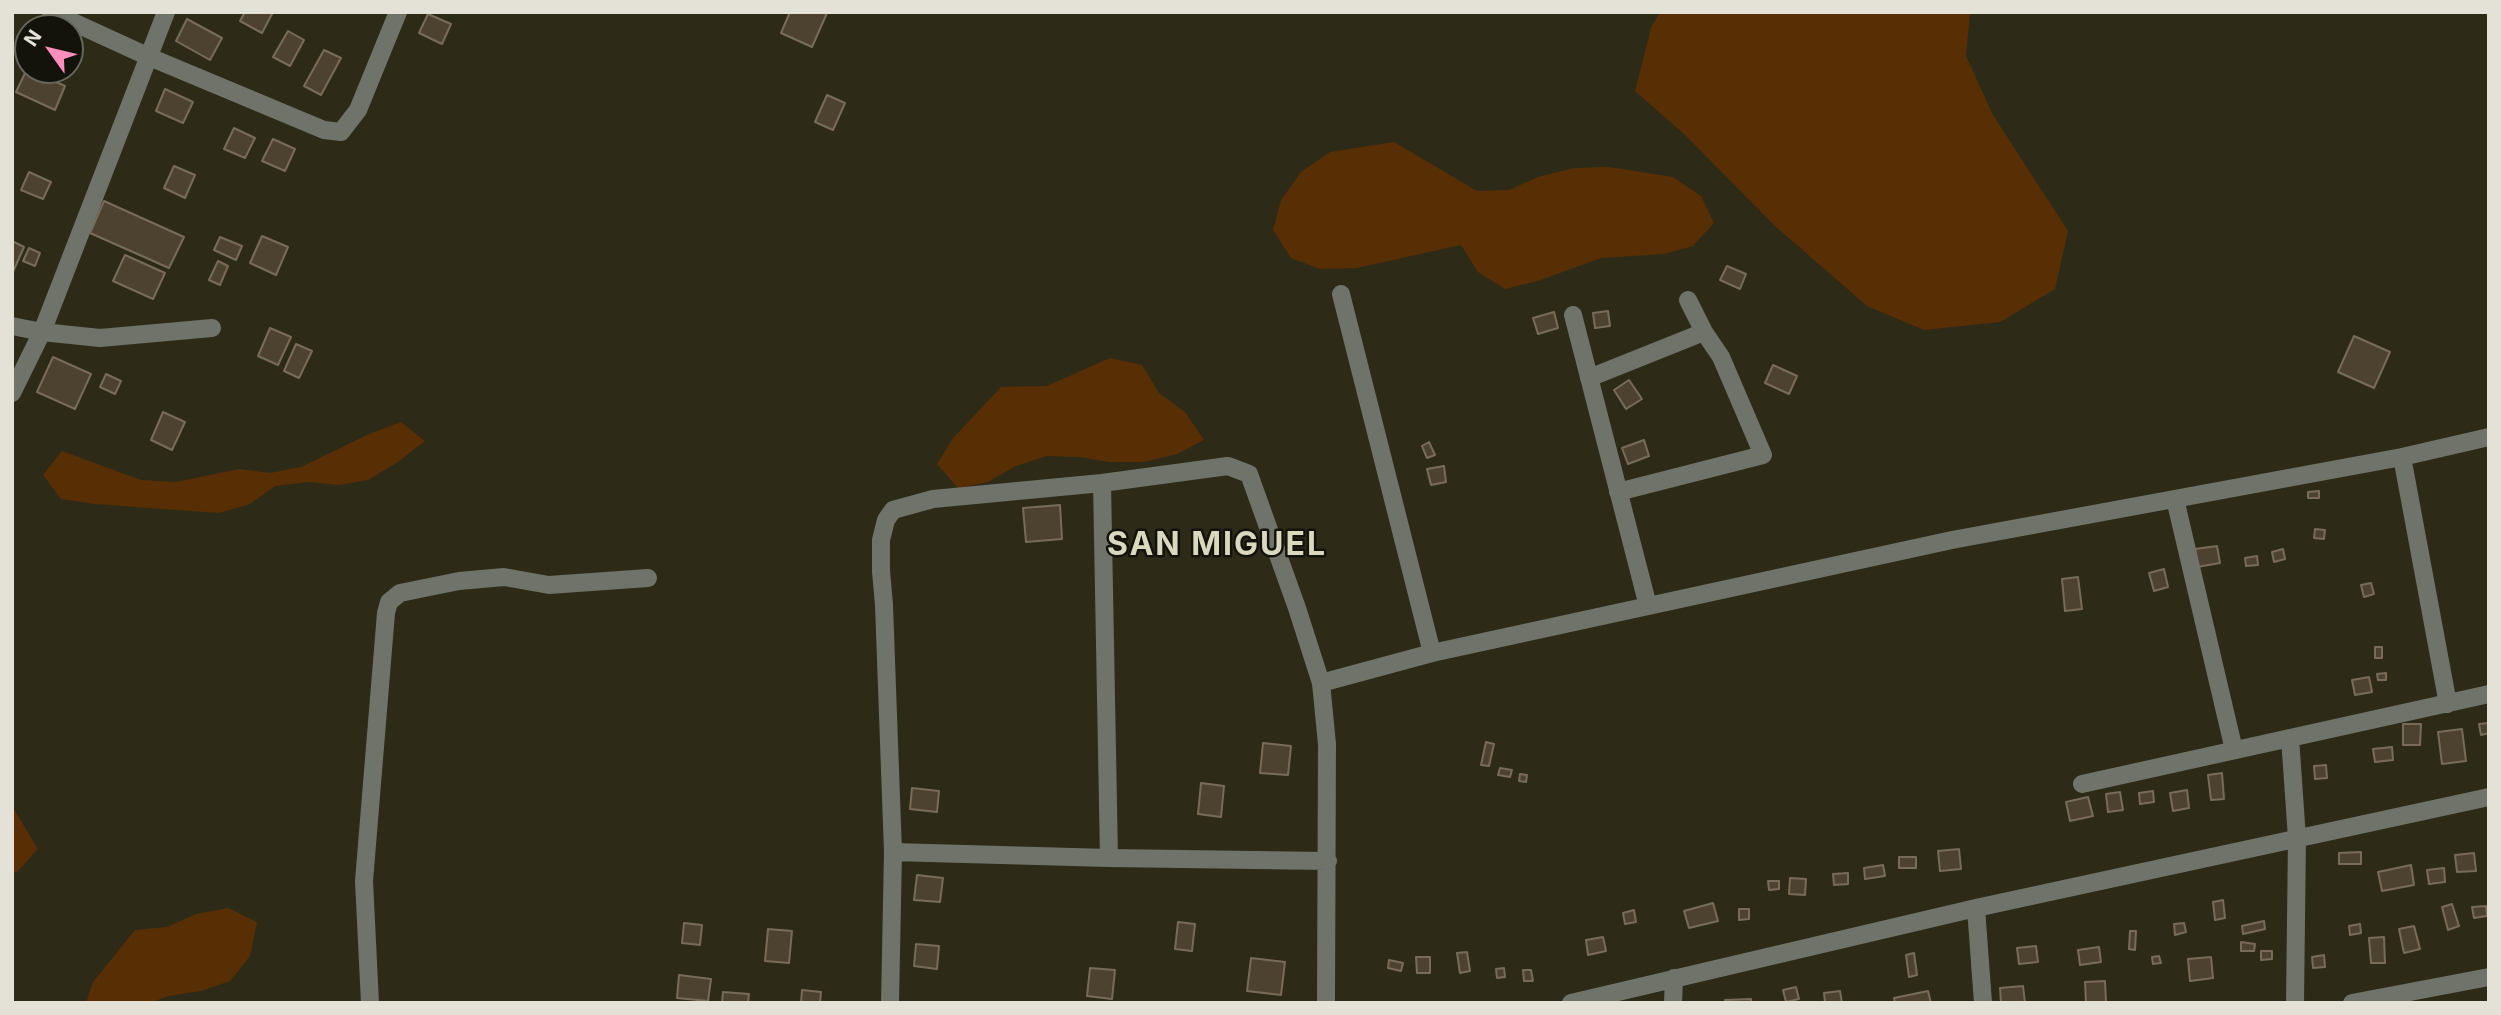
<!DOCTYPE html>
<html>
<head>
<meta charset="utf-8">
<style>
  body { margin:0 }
  #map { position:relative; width:2501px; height:1015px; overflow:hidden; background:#2d2b18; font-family:Inter,sans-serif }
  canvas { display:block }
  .frame { position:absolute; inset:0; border:14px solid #e4e2d6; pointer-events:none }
  .north { position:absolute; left:14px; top:14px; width:70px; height:70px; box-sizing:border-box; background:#14130b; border:2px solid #67665c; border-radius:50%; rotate:304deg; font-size:19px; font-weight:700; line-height:28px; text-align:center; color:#e4e2d6 }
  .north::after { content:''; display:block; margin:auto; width:24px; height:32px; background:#fe8ebc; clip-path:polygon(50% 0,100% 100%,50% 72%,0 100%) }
</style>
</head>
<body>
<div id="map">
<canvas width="2501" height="1015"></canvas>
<div class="frame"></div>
<div class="north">N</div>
</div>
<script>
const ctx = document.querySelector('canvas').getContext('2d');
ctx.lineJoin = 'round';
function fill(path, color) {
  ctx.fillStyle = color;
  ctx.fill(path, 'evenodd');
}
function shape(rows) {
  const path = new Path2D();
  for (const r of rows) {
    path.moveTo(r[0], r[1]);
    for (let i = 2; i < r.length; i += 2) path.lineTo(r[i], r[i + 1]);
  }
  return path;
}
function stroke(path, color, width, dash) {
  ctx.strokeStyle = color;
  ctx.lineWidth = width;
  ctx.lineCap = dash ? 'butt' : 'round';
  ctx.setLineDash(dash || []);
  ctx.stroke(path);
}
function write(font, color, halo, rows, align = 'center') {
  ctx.font = font + ' Inter,sans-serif';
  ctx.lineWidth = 5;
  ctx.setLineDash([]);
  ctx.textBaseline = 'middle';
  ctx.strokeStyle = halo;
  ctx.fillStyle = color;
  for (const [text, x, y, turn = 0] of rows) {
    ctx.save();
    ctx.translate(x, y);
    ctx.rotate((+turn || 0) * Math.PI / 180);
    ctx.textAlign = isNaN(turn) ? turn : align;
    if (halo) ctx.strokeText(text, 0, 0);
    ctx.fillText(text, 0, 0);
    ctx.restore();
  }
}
const green = shape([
  [1660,12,1970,12,1966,56,1993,115,2068,231,2055,289,2000,322,1924,330,1867,306,1775,226,1685,135,1635,91,1651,28],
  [1394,142,1477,191,1509,190,1538,177,1574,168,1609,167,1673,177,1701,196,1714,223,1693,246,1664,254,1601,258,1538,281,1505,289,1478,272,1461,245,1357,268,1320,269,1291,258,1273,230,1281,200,1301,172,1330,152],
  [1110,358,1142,365,1159,393,1185,412,1204,440,1177,454,1144,462,1109,462,1080,457,1046,456,1016,466,988,482,958,488,937,464,954,437,1001,387,1047,386],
  [401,422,425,441,398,462,368,480,339,485,308,482,275,486,250,504,219,513,95,504,61,499,43,475,62,451,141,480,176,482,239,469,270,473,301,467,369,434],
  [12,806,38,849,17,872,12,873],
  [228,908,257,922,250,956,230,981,201,991,168,996,150,1003,86,1003,93,982,135,930,167,927,196,914]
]);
const building = shape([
  [245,12,273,12,262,33,240,21,245,12],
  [790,12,827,13,812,47,781,33,790,12],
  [428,14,451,24,442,44,419,33,428,14],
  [187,19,222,38,210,60,176,41,187,19],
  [288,31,304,40,290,66,273,57,288,31],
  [70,47,79,51,67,78,50,70,70,70,70,47],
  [324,50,341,58,321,95,304,86,324,50],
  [27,69,65,86,55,110,16,92,27,69],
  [165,89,193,102,183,123,156,111,165,89],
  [827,95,845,103,833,130,815,122,827,95],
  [234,128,255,138,245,158,224,149,234,128],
  [273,139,295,149,285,171,262,161,273,139],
  [174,166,195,175,185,198,164,188,174,166],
  [29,172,51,182,43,199,21,190,29,172],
  [104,201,184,237,169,268,90,233,104,201],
  [262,236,288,247,276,275,250,263,262,236],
  [220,237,242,246,236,260,214,250,220,237],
  [12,241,24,247,12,274,12,241],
  [29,248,40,253,35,266,23,261,29,248],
  [125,255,165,273,153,299,113,281,125,255],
  [218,261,228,266,220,285,209,280,218,261],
  [1727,266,1746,274,1740,289,1720,280,1727,266],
  [1608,311,1610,326,1595,328,1593,313,1608,311],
  [1554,312,1558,328,1538,334,1533,318,1554,312],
  [270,328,291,337,278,365,258,356,270,328],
  [2354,336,2390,352,2374,388,2338,372,2354,336],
  [296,344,312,351,299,378,284,371,296,344],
  [53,357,91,374,75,409,37,392,53,357],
  [1773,365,1797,376,1789,394,1765,383,1773,365],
  [106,374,121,381,115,394,100,387,106,374],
  [1629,380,1642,399,1626,409,1614,390,1629,380],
  [163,412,185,422,172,450,151,440,163,412],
  [1644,440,1649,456,1628,464,1622,448,1644,440],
  [1429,442,1435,455,1427,458,1422,446,1429,442],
  [1444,466,1446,482,1431,485,1427,469,1444,466],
  [2319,491,2319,498,2308,498,2308,492,2319,491],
  [1060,505,1062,539,1026,542,1023,508,1060,505],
  [2315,529,2325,530,2324,539,2314,538,2315,529],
  [2217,546,2220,563,2197,567,2195,549,2217,546],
  [2283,549,2285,559,2274,562,2272,552,2283,549],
  [2257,556,2258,565,2246,566,2245,558,2257,556],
  [2164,569,2168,587,2154,591,2149,573,2164,569],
  [2078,577,2082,609,2065,611,2062,579,2078,577],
  [2371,583,2374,594,2364,597,2361,585,2371,583],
  [2375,647,2382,647,2382,658,2375,658,2375,647],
  [2386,673,2386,680,2378,680,2377,674,2386,673],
  [2369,677,2372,692,2355,695,2352,680,2369,677],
  [2489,723,2489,733,2481,735,2479,724,2489,723],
  [2403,724,2421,724,2420,745,2403,745,2403,724],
  [2462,729,2466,761,2442,764,2438,732,2462,729],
  [1486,742,1494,744,1489,766,1481,765,1486,742],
  [1263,743,1291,746,1288,775,1260,773,1263,743],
  [2392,747,2393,760,2375,762,2373,749,2392,747],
  [2326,765,2327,778,2315,779,2314,766,2326,765],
  [1500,768,1512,770,1510,777,1498,775,1500,768],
  [2222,773,2224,799,2211,800,2208,775,2222,773],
  [1520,774,1527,775,1526,782,1519,781,1520,774],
  [1201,783,1224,786,1221,817,1198,814,1201,783],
  [912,788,939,791,937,812,910,809,912,788],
  [2187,790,2189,808,2173,811,2170,793,2187,790],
  [2153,791,2154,802,2140,804,2139,793,2153,791],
  [2120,792,2123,810,2108,812,2106,794,2120,792],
  [2088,797,2093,816,2070,821,2066,802,2088,797],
  [1959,849,1961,869,1940,871,1938,851,1959,849],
  [2361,852,2361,864,2339,864,2339,853,2361,852],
  [2474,853,2476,871,2457,872,2455,855,2474,853],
  [1899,857,1916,857,1916,868,1899,868,1899,857],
  [1883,865,1885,876,1865,879,1864,868,1883,865],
  [2411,865,2414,885,2382,891,2378,872,2411,865],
  [2444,868,2445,882,2429,884,2427,870,2444,868],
  [1848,873,1848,884,1834,885,1833,874,1848,873],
  [917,875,943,878,940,902,914,900,917,875],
  [1790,878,1806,879,1805,895,1789,894,1790,878],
  [1768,881,1779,881,1779,889,1769,890,1768,881],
  [2223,900,2225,918,2215,920,2213,902,2223,900],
  [1713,903,1718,921,1689,928,1684,911,1713,903],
  [2452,904,2459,926,2448,930,2442,907,2452,904],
  [2486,906,2487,916,2474,918,2472,907,2486,906],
  [1739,909,1749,909,1749,919,1739,920,1739,909],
  [1634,910,1636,922,1625,924,1623,913,1634,910],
  [2264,921,2265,929,2243,934,2242,926,2264,921],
  [1178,922,1195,924,1192,951,1175,949,1178,922],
  [684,923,702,925,700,945,682,943,684,923],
  [2184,923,2186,932,2175,935,2174,924,2184,923],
  [2360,924,2361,933,2350,935,2349,926,2360,924],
  [2414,926,2420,949,2404,953,2399,929,2414,926],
  [768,929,792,931,789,963,765,961,768,929],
  [2130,931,2136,931,2135,950,2129,949,2130,931],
  [1603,937,1606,951,1588,955,1586,940,1603,937],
  [2384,937,2385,963,2371,963,2369,938,2384,937],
  [2241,942,2255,944,2254,951,2241,951,2241,942],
  [916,944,939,946,937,969,914,966,916,944],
  [2036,946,2038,962,2019,964,2017,948,2036,946],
  [2099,947,2101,962,2080,965,2078,950,2099,947],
  [2261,951,2272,951,2272,959,2261,960,2261,951],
  [1467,952,1470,971,1460,973,1457,953,1467,952],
  [1914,953,1917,975,1909,977,1906,955,1914,953],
  [2324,955,2325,967,2313,968,2312,957,2324,955],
  [2159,956,2161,963,2153,964,2152,957,2159,956],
  [1416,957,1430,957,1430,973,1417,973,1416,957],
  [2211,957,2213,978,2190,981,2188,959,2211,957],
  [1251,958,1285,962,1281,995,1247,991,1251,958],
  [1389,960,1403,963,1401,971,1388,968,1389,960],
  [1090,968,1115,970,1112,999,1087,996,1090,968],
  [1504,968,1505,977,1497,978,1496,969,1504,968],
  [1523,970,1531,970,1533,981,1524,981,1523,970],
  [679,975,711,979,708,1001,677,998,679,975],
  [2105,981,2106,1002,2086,1003,2085,982,2105,981],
  [2023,986,2025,1003,2001,1003,2000,988,2023,986],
  [1796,987,1799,999,1786,1002,1783,990,1796,987],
  [802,990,821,992,820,1003,801,1003,802,990],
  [1840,991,1842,1003,1825,1003,1824,993,1840,991],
  [1928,991,1931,1003,1895,1003,1894,998,1928,991],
  [723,992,749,994,748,1003,722,1003,723,992],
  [1751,999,1751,1003,1725,1003,1725,1000,1751,999]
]);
const minor = shape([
  [51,12,147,56,324,130,341,132,358,110,398,12],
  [1341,294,1432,653],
  [1573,315,1648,606],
  [12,326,42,332,100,338,212,328],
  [1589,378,1704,332],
  [12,393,42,332,166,12],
  [2402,457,2448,704],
  [1102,483,1109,858],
  [1618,492,1763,455,1721,357,1704,332,1688,300],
  [2175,499,2234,750],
  [1321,683,1432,653,1952,540,2402,457,2489,437],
  [2290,738,2297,838,2295,1003],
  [2082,784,2489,694],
  [893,852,1109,858,1328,861],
  [1976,908,1983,1003],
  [370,1003,364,881,386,613,389,602,400,593,459,581,504,577,549,585,648,578],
  [890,1003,893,852,884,605,881,571,881,540,886,520,893,510,933,499,1102,483,1228,466,1249,474,1297,608,1321,683,1327,744,1326,1003],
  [1571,1003,1976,908,2489,797],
  [1673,1003,1674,978],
  [2352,1003,2489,977]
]);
const districtNames = [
  ["SAN MIGUEL",1217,545]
];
fill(green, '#582e04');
fill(building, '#4d4230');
stroke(building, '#786c59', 2);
stroke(minor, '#6f7369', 18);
ctx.letterSpacing = '2px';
write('bold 32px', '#dbd8c0', '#14130b', districtNames);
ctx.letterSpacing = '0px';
</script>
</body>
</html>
